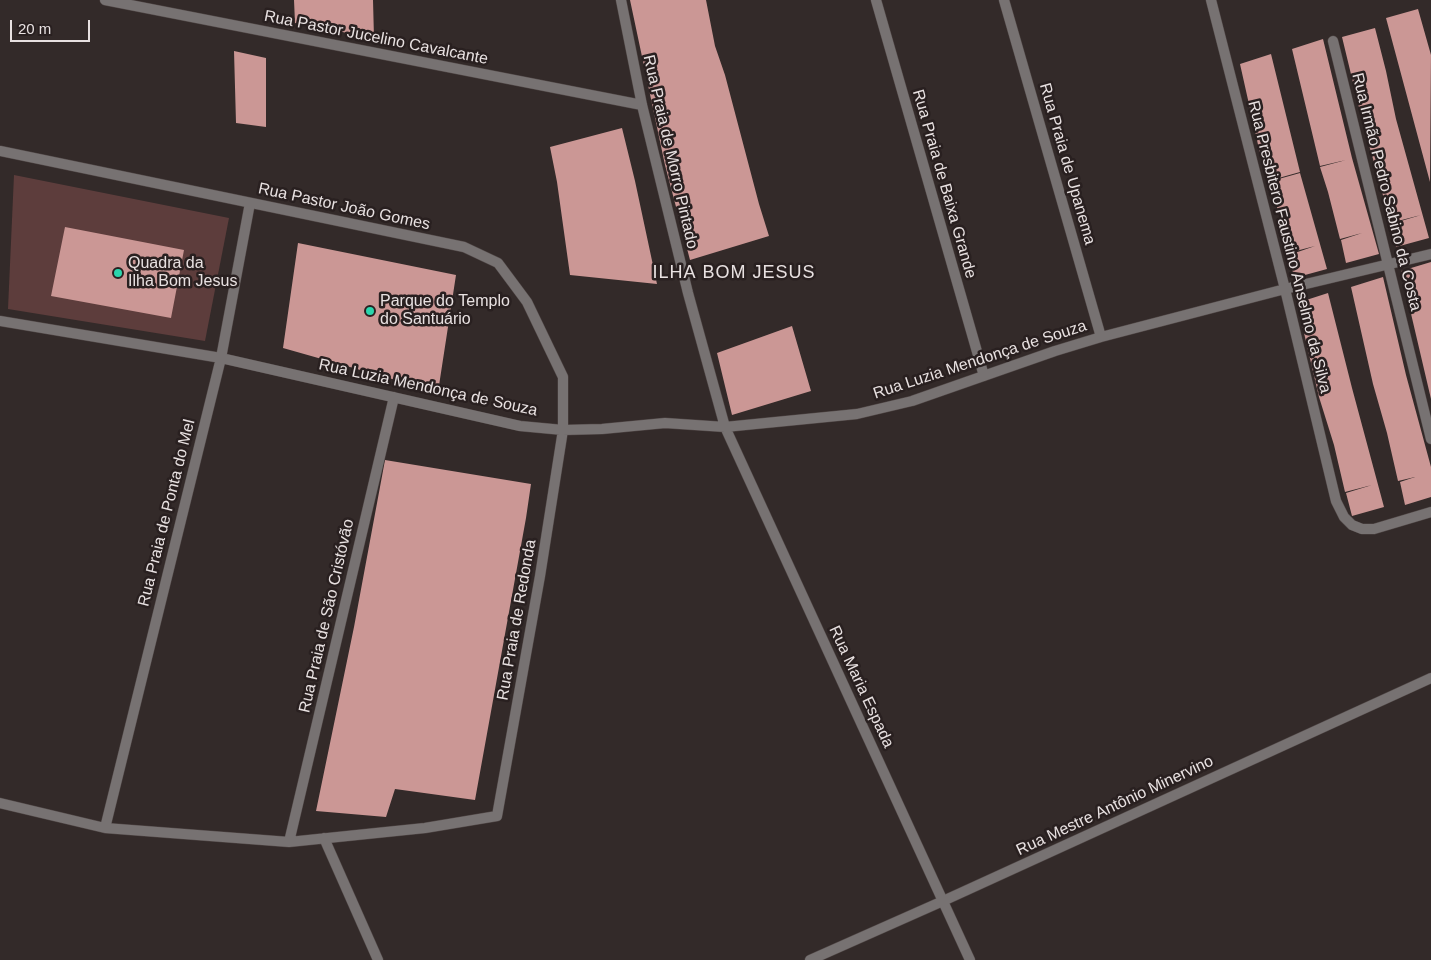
<!DOCTYPE html>
<html>
<head>
<meta charset="utf-8">
<style>
  body { margin:0 }
  #map { position:relative; width:1431px; height:960px; overflow:hidden; background:#332a29; font-family:Helvetica,sans-serif }
  canvas { display:block }
  .scale { position:absolute; left:10px; top:20px; width:80px; height:22px; box-sizing:border-box; border:2px solid #e8e1e1; border-top:0; padding-left:6px; font-size:15px; line-height:18px; white-space:nowrap; color:#e8e1e1; -webkit-text-stroke:4px #292020; paint-order:stroke }
</style>
</head>
<body>
<div id="map">
<canvas width="1431" height="960"></canvas>
<div class="scale">20 m</div>
</div>
<script>
const ctx = document.querySelector('canvas').getContext('2d');
ctx.lineJoin = 'round';
function fill(path, color) {
  ctx.fillStyle = color;
  ctx.fill(path, 'evenodd');
}
function shape(rows) {
  const path = new Path2D();
  for (const r of rows) {
    path.moveTo(r[0], r[1]);
    for (let i = 2; i < r.length; i += 2) path.lineTo(r[i], r[i + 1]);
  }
  return path;
}
function stroke(path, color, width, dash) {
  ctx.strokeStyle = color;
  ctx.lineWidth = width;
  ctx.lineCap = dash ? 'butt' : 'round';
  ctx.setLineDash(dash || []);
  ctx.stroke(path);
}
function write(font, color, halo, rows, align = 'center') {
  ctx.font = font + ' Helvetica,sans-serif';
  ctx.lineWidth = 5;
  ctx.setLineDash([]);
  ctx.textBaseline = 'middle';
  ctx.strokeStyle = halo;
  ctx.fillStyle = color;
  for (const [text, x, y, turn = 0] of rows) {
    ctx.save();
    ctx.translate(x, y);
    ctx.rotate((+turn || 0) * Math.PI / 180);
    ctx.textAlign = isNaN(turn) ? turn : align;
    if (halo) ctx.strokeText(text, 0, 0);
    ctx.fillText(text, 0, 0);
    ctx.restore();
  }
}
const green = shape([
  [14,175,229,218,205,341,8,309]
]);
const building = shape([
  [294,0,373,0,374,38,295,23],
  [630,0,706,0,715,46,725,75,759,204,769,236,690,260,665,165],
  [1418,9,1431,55,1430,182,1386,18],
  [1375,28,1386,71,1396,119,1429,238,1396,247,1391,224,1421,215,1390,223,1378,176,1364,128,1342,37],
  [1323,39,1352,158,1379,254,1346,263,1341,240,1362,233,1340,239,1328,192,1320,167,1346,160,1320,166,1292,49],
  [234,51,266,58,266,127,236,123],
  [1271,54,1300,172,1268,181,1261,158,1240,64],
  [622,128,635,181,657,284,570,275,557,182,550,147],
  [1300,173,1327,269,1294,278,1289,255,1315,246,1288,253,1277,207,1268,182],
  [65,227,184,250,171,318,51,296],
  [298,243,456,275,438,392,283,348],
  [1431,262,1431,399,1401,271],
  [1383,277,1406,375,1431,467,1431,497,1405,505,1400,482,1415,477,1398,481,1387,433,1373,384,1351,287],
  [1328,293,1352,388,1384,507,1352,516,1346,493,1372,485,1345,492,1334,445,1319,397,1297,303],
  [792,326,811,391,732,415,717,353],
  [385,460,531,484,526,518,475,800,395,789,386,817,316,811,354,627]
]);
const minor = shape([
  [105,0,642,105],
  [621,0,642,105,688,293,725,427,970,960],
  [876,0,984,376],
  [1004,0,1101,337],
  [1211,0,1285,289,1336,501,1344,517,1352,525,1362,529,1374,529,1431,512],
  [1333,41,1431,439],
  [0,151,464,247,498,263,527,302,563,377,563,430,540,576,497,816,425,828,289,842,105,828,0,803],
  [0,321,221,358,520,426,563,430,602,429,665,423,725,427,857,414,912,401,1055,351,1101,337,1285,289,1431,254],
  [105,828,221,358,250,203],
  [324,838,378,960],
  [289,842,394,397],
  [810,960,943,901,1431,678]
]);
const markers = [
  [118,273,5,"#2ad5ac"],
  [370,311,5,"#2ad5ac"]
];
const streetNames = [
  ["Rua Pastor Jucelino Cavalcante",376,38,11],
  ["Rua Praia de Morro Pintado",670,152,77],
  ["Rua Praia de Upanema",1067,164,74],
  ["Rua Praia de Baixa Grande",944,184,74],
  ["Rua Irmão Pedro Sabino da Costa",1386,192,76],
  ["Rua Pastor João Gomes",344,207,12],
  ["Rua Presbitero Faustino Anselmo da Silva",1289,247,76],
  ["Rua Luzia Mendonça de Souza",980,360,-18],
  ["Rua Luzia Mendonça de Souza",428,388,12],
  ["Rua Praia de Ponta do Mel",167,513,-76],
  ["Rua Praia de São Cristóvão",327,616,-77],
  ["Rua Praia de Redonda",517,620,-80],
  ["Rua Maria Espada",861,687,65],
  ["Rua Mestre Antônio Minervino",1115,806,-25]
];
const poiNames = [
  ["Quadra da",128,264],
  ["Ilha Bom Jesus",128,282],
  ["Parque do Templo",380,302],
  ["do Santuário",380,320]
];
const neighbourhoodNames = [
  ["ILHA BOM JESUS",734,273]
];
fill(green, '#5d3d3c');
fill(building, '#cb9795');
stroke(minor, '#504746', 11);
stroke(minor, '#777272', 10);
for (const [x, y, r, color] of markers) {
  const dot = new Path2D();
  dot.arc(x, y, r, 0, 2 * Math.PI);
  ctx.fillStyle = color;
  ctx.fill(dot);
  stroke(dot, '#292020', 2);
}
write('16px', '#e8e1e1', '#292020', streetNames);
write('16px', '#e8e1e1', '#292020', poiNames, 'left');
ctx.letterSpacing = '1px';
write('18px', '#e8e1e1', '#292020', neighbourhoodNames);
ctx.letterSpacing = '0px';
</script>
</body>
</html>
